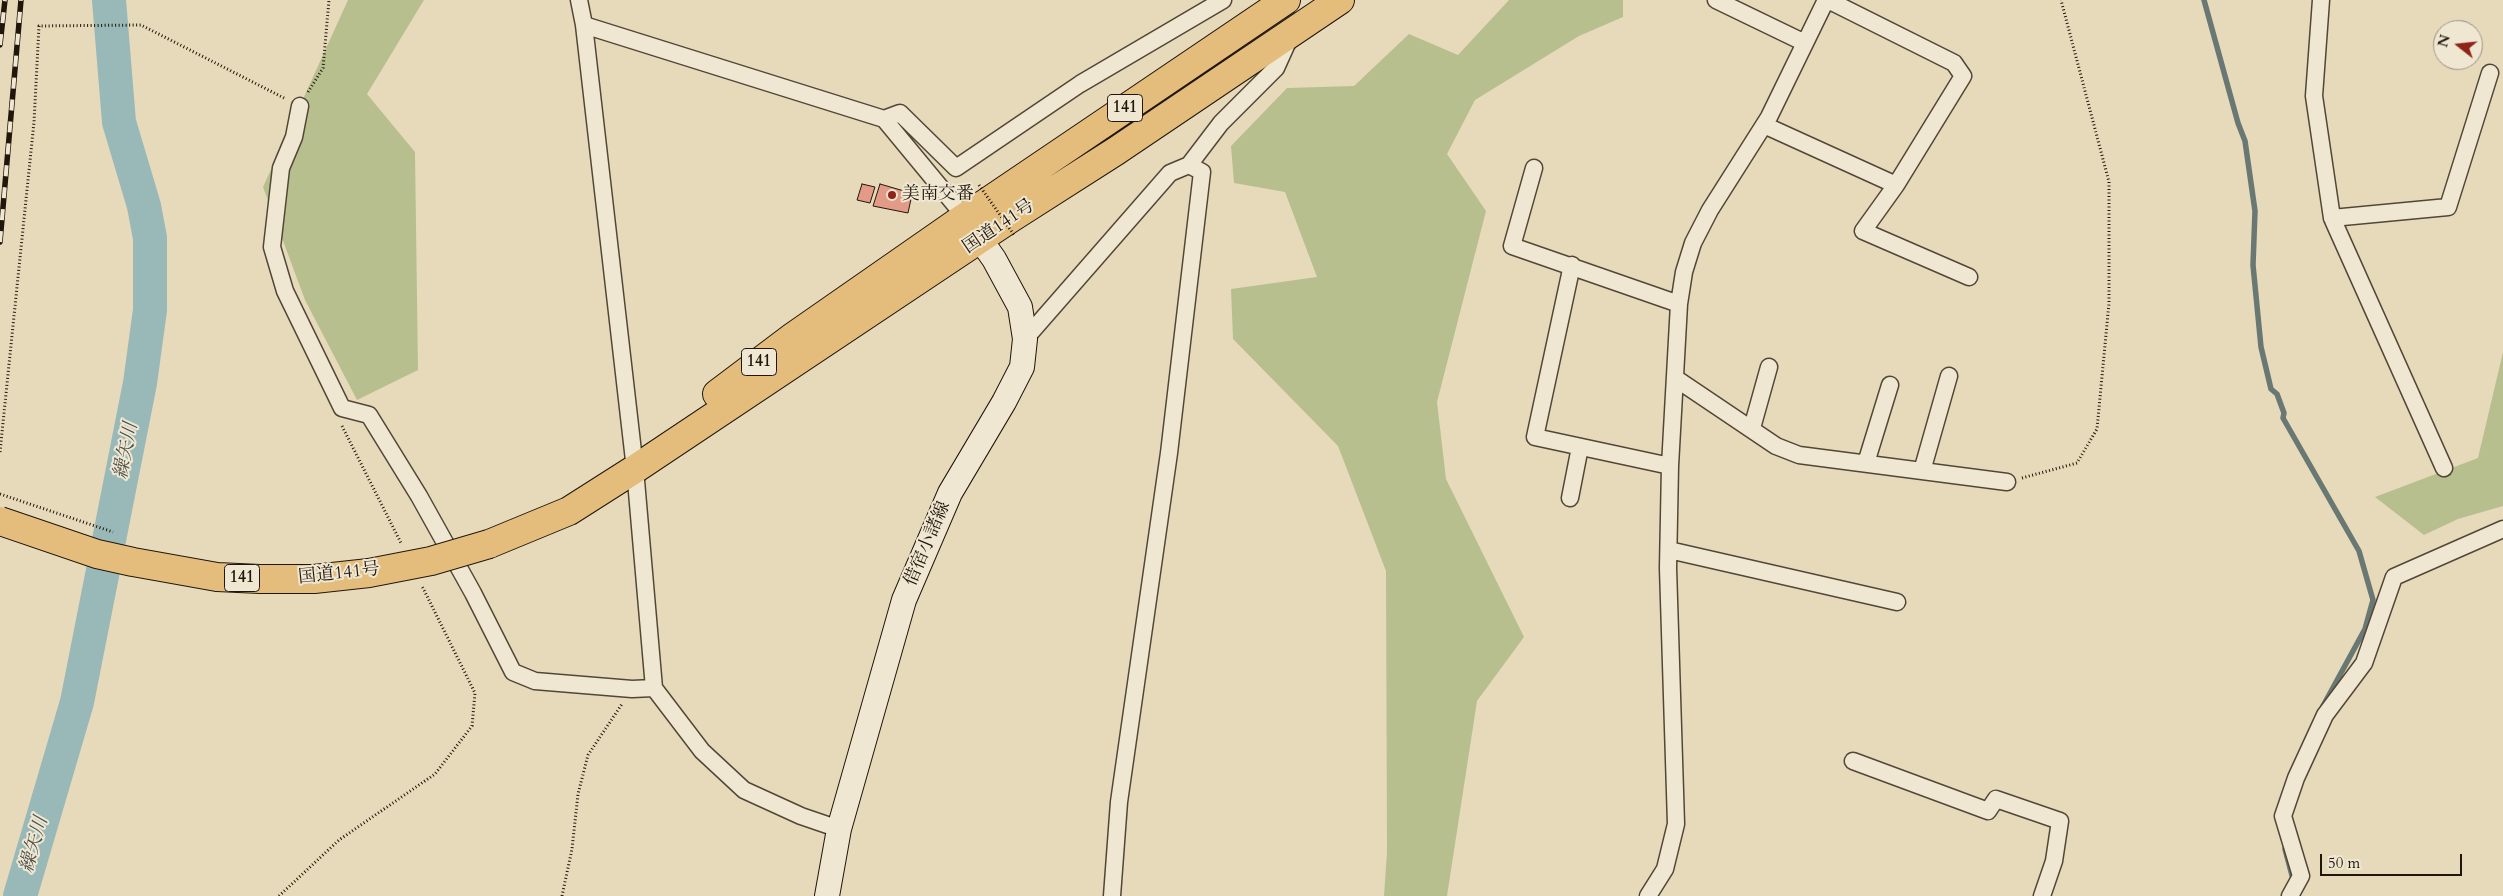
<!DOCTYPE html>
<html>
<head>
<meta charset="utf-8">
<style>
  body { margin:0 }
  #map { position:relative; width:2503px; height:896px; overflow:hidden; background:#e7daba; font-family:Cardo,serif }
  canvas { display:block }
  .north { position:absolute; left:2433px; top:20px; width:50px; height:50px; box-sizing:border-box; background:#efe7d2; border:1px solid #9c9382; border-radius:50%; rotate:286deg; font-size:14px; font-weight:700; line-height:20px; text-align:center; color:#20160b }
  .north::after { content:''; display:block; margin:auto; width:18px; height:22px; background:#8f2418; clip-path:polygon(50% 0,100% 100%,50% 72%,0 100%) }
  .scale { position:absolute; left:2320px; top:854px; width:142px; height:22px; box-sizing:border-box; border:2px solid #20160b; border-top:0; padding-left:6px; font-size:15px; line-height:18px; white-space:nowrap; color:#20160b; -webkit-text-stroke:4px #efe7d2; paint-order:stroke }
</style>
</head>
<body>
<div id="map">
<canvas width="2503" height="896"></canvas>
<div class="north">N</div>
<div class="scale">50 m</div>
</div>
<script>
const ctx = document.querySelector('canvas').getContext('2d');
ctx.lineJoin = 'round';
function fill(path, color) {
  ctx.fillStyle = color;
  ctx.fill(path, 'evenodd');
}
function shape(rows) {
  const path = new Path2D();
  for (const r of rows) {
    path.moveTo(r[0], r[1]);
    for (let i = 2; i < r.length; i += 2) path.lineTo(r[i], r[i + 1]);
  }
  return path;
}
function stroke(path, color, width, dash) {
  ctx.strokeStyle = color;
  ctx.lineWidth = width;
  ctx.lineCap = dash ? 'butt' : 'round';
  ctx.setLineDash(dash || []);
  ctx.stroke(path);
}
function write(font, color, halo, rows, align = 'center') {
  ctx.font = font + ' Cardo,"Noto Serif JP",serif';
  ctx.lineWidth = 4;
  ctx.setLineDash([]);
  ctx.textBaseline = 'middle';
  ctx.strokeStyle = halo;
  ctx.fillStyle = color;
  for (const [text, x, y, turn = 0] of rows) {
    ctx.save();
    ctx.translate(x, y);
    ctx.rotate((+turn || 0) * Math.PI / 180);
    ctx.textAlign = isNaN(turn) ? turn : align;
    if (halo) ctx.strokeText(text, 0, 0);
    ctx.fillText(text, 0, 0);
    ctx.restore();
  }
}
const green = shape([
  [348,0,424,0,367,94,415,152,418,370,357,400,305,300,263,187],
  [1509,0,1623,0,1623,17,1579,36,1475,100,1447,154,1486,211,1437,402,1446,479,1524,637,1477,701,1447,896,1384,896,1387,852,1386,571,1338,446,1233,339,1231,289,1317,277,1285,192,1234,183,1231,146,1287,88,1354,86,1409,34,1458,55],
  [2503,352,2503,506,2458,519,2424,535,2375,497,2478,458]
]);
const stream = shape([
  [2204,0,2238,123,2245,141,2255,211,2253,265,2261,347,2271,389,2277,394,2284,413,2283,418,2359,551,2373,600,2365,629,2323,706],
  [2285,849,2294,883]
]);
const river = shape([
  [20,896,77,702,140,383,150,310,150,238,144,206,119,122,109,0]
]);
const building = shape([
  [862,184,875,187,870,203,857,200,862,184],
  [880,184,904,191,911,199,908,213,873,206,880,184]
]);
const path = shape([
  [308,92,323,68,329,0],
  [342,426,401,543],
  [0,452,34,122,39,26,141,25,286,99],
  [2022,478,2077,463,2097,429,2109,303,2109,182,2061,0],
  [0,494,113,532],
  [279,896,339,840,435,774,472,726,475,693,422,586],
  [562,896,572,849,578,794,588,755,622,704]
]);
const minor = shape([
  [579,0,584,25,884,119,965,217],
  [1716,0,1805,43],
  [2321,0,2314,96,2332,218,2448,207,2490,73],
  [584,25,635,469,654,688,702,751,744,790,801,816,839,829],
  [300,106,294,137,281,168,272,247,285,291,342,408,369,415,419,496,473,593,513,672,535,681,632,689,654,688],
  [884,119,900,113,956,168,1080,84,1223,0],
  [1764,125,1896,185,1963,76,1954,63,1828,0],
  [1189,165,1221,123,1276,68,1290,37],
  [1534,168,1512,246,1679,304],
  [1896,185,1863,231,1969,277],
  [2332,218,2444,468],
  [1572,265,1535,437,1670,466],
  [1025,339,1170,173,1189,165,1202,172,1169,453,1119,802,1112,896],
  [1675,378,1776,446,1799,455,2007,482],
  [1752,428,1769,367],
  [1866,463,1890,385],
  [1922,471,1949,376],
  [1570,498,1580,447],
  [1669,550,1897,602],
  [1853,761,1988,811,1996,799,2060,821,2054,861,2042,896],
  [1648,896,1665,869,1676,824,1668,568,1670,466,1679,304,1684,272,1693,243,1710,210,1769,117,1826,0],
  [2290,896,2301,876,2283,816,2296,778,2325,715,2364,663,2394,577,2503,529]
]);
const secondary = shape([
  [827,896,839,829,904,600,950,493,1004,402,1022,367,1025,339,1020,307,994,259,970,225]
]);
const trunk = shape([
  [717,394,794,336,965,217,1286,0],
  [489,544,569,511,635,469,1011,218,1116,151,1340,0]
]);
const rail = shape([
  [0,45,5,0],
  [0,242,21,0]
]);
const pathBridge = shape([
  [979,185,1014,235]
]);
const trunkBridge = shape([
  [0,521,97,554,133,562,217,577,260,579,314,579,369,573,431,561,489,544]
]);
const markers = [
  [892,195,5,"#8f2418"]
];
const shields = [
  [1125,108,35],
  [759,362,35],
  [242,578,35]
];
const shieldNames = [
  ["141",1125,108],
  ["141",759,362],
  ["141",242,578]
];
const poiNames = [
  ["美南交番",902,195]
];
const streetNames = [
  ["国道141号",999,227,-34],
  ["借宿小諸線",928,544,-67],
  ["国道141号",339,574,-6]
];
const waterNames = [
  ["繰矢川",127,451,-79],
  ["繰矢川",35,845,-74]
];
fill(green, '#b7bf8f');
stroke(stream, '#697873', 5.5);
stroke(river, '#99b9b8', 34);
fill(building, '#e39b88');
stroke(building, '#20160b', 1);
stroke(minor, '#524737', 19);
stroke(secondary, '#20160b', 26);
stroke(trunk, '#20160b', 30);
stroke(path, '#20160b', 3, [1, 2.5]);
stroke(minor, '#efe7d2', 16);
stroke(secondary, '#efe7d2', 24);
stroke(trunk, '#e4bd7d', 28);
stroke(rail, '#20160b', 5.5);
stroke(rail, '#efe7d2', 4, [11]);
stroke(trunkBridge, '#20160b', 30, []);
stroke(pathBridge, '#20160b', 3, [1, 2.5]);
stroke(trunkBridge, '#e4bd7d', 28);
for (const [x, y, r, color] of markers) {
  const dot = new Path2D();
  dot.arc(x, y, r, 0, 2 * Math.PI);
  ctx.fillStyle = color;
  ctx.fill(dot);
  stroke(dot, '#efe7d2', 2);
}
for (const [x, y, w] of shields) {
  const box = new Path2D();
  box.roundRect(x - w / 2, y - 13.5, w, 27, 4);
  ctx.fillStyle = '#efe7d2';
  ctx.fill(box);
  stroke(box, '#20160b', 1);
}
write('bold 16px', '#20160b', null, shieldNames);
write('18px', '#20160b', '#efe7d2', poiNames, 'left');
write('18px', '#20160b', '#efe7d2', streetNames);
write('italic 19px', '#4a4f48', '#efe7d2', waterNames);
</script>
</body>
</html>
